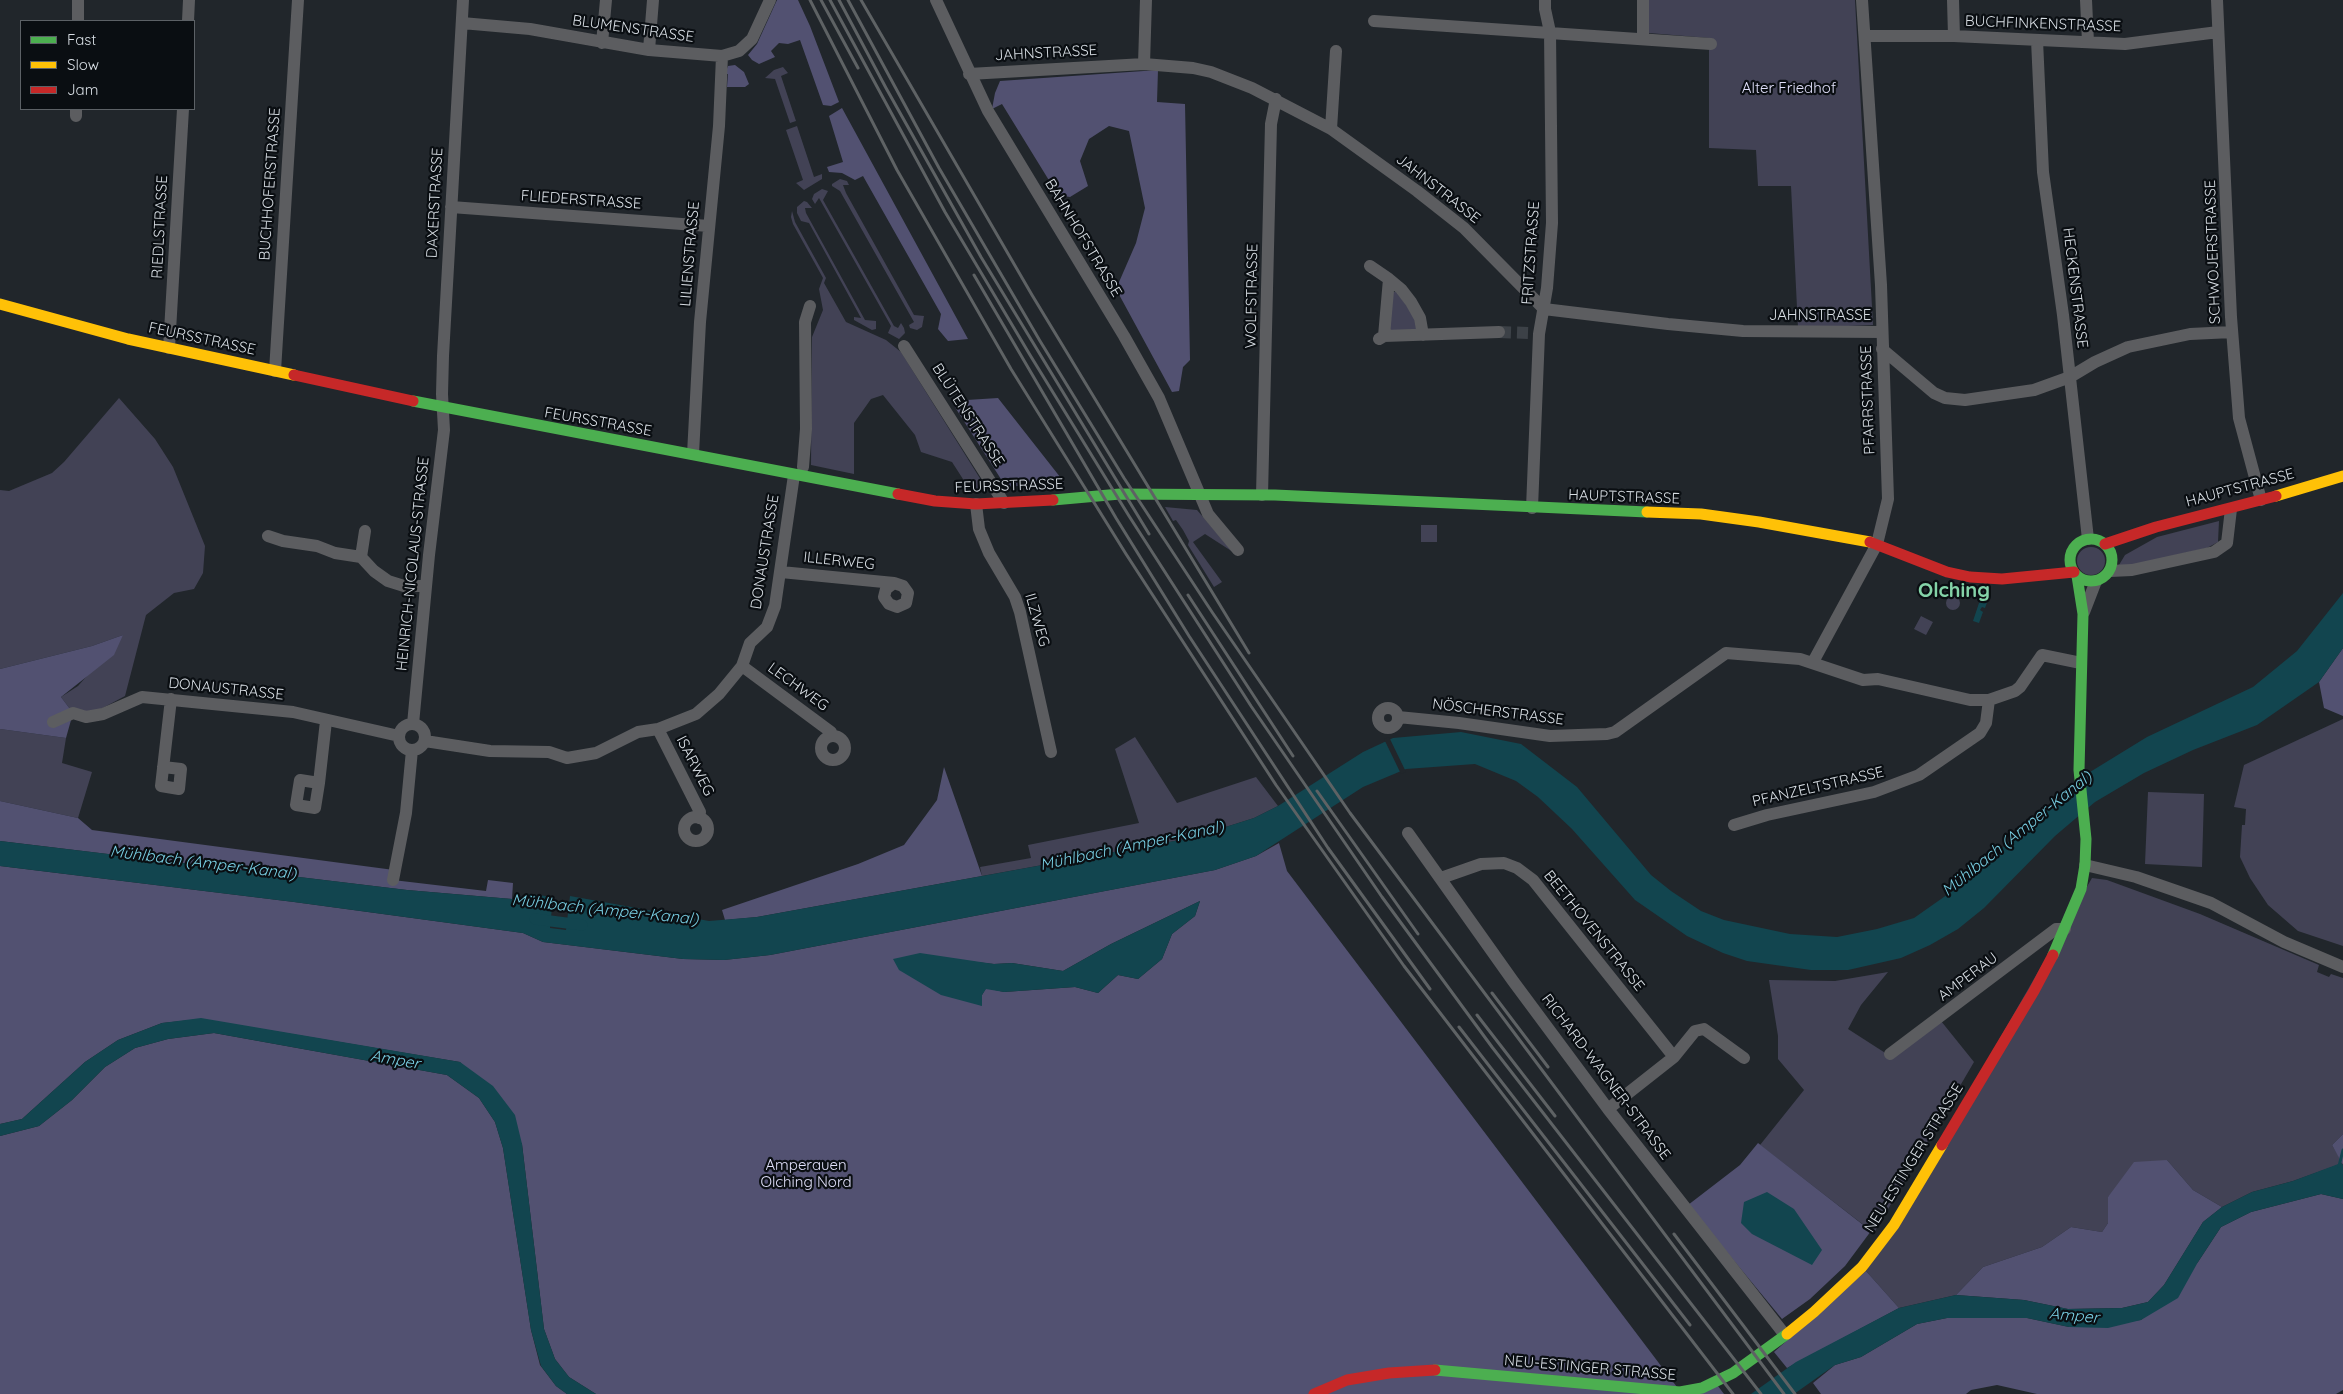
<!DOCTYPE html>
<html>
<head>
<meta charset="utf-8">
<style>
  body { margin:0 }
  #map { position:relative; width:2343px; height:1394px; overflow:hidden; background:#21262b; font-family:Quicksand,sans-serif }
  canvas { display:block }
  .legend { position:absolute; left:20px; top:20px; width:175px; height:90px; box-sizing:border-box; background:#0a0e12; border:1px solid #5c6166; margin:0; padding:6px 9px; list-style:none; font-size:15px; color:#d7dde3 }
  .legend li { display:flex; align-items:center; gap:10px; height:25px }
  .legend b { width:25px; border:1px solid #5c6166 }
</style>
</head>
<body>
<div id="map">
<canvas width="2343" height="1394"></canvas>
<ul class="legend">
<li><b style="height:6px;background:#4caf50"></b>Fast</li>
<li><b style="height:6px;background:#ffc107"></b>Slow</li>
<li><b style="height:6px;background:#c62828"></b>Jam</li>
</ul>
</div>
<script>
const ctx = document.querySelector('canvas').getContext('2d');
ctx.lineJoin = 'round';
function fill(path, color) {
  ctx.fillStyle = color;
  ctx.fill(path, 'evenodd');
}
function shape(rows) {
  const path = new Path2D();
  for (const r of rows) {
    if (r.length === 3) {
      path.moveTo(r[0] + r[2], r[1]);
      path.arc(r[0], r[1], r[2], 0, 2 * Math.PI);
      continue;
    }
    path.moveTo(r[0], r[1]);
    for (let i = 2; i < r.length; i += 2) path.lineTo(r[i], r[i + 1]);
  }
  return path;
}
function stroke(path, color, width, dash) {
  ctx.strokeStyle = color;
  ctx.lineWidth = width;
  ctx.lineCap = dash ? 'butt' : 'round';
  ctx.setLineDash(dash || []);
  ctx.stroke(path);
}
function write(font, color, halo, rows, align = 'center') {
  ctx.font = font + ' Quicksand,sans-serif';
  ctx.lineWidth = 4.5;
  ctx.setLineDash([]);
  ctx.textBaseline = 'middle';
  ctx.strokeStyle = halo;
  ctx.fillStyle = color;
  for (const [text, x, y, turn = 0] of rows) {
    ctx.save();
    ctx.translate(x, y);
    ctx.rotate((+turn || 0) * Math.PI / 180);
    ctx.textAlign = isNaN(turn) ? turn : align;
    if (halo) ctx.strokeText(text, 0, 0);
    ctx.fillText(text, 0, 0);
    ctx.restore();
  }
}
const green = shape([
  [1649,0,1855,0,1873,325,1798,328,1791,186,1758,186,1756,150,1709,148,1709,38,1649,33],
  [783,67,788,73,781,76,796,121,790,123,775,79,765,78,774,70],
  [797,126,814,177,822,174,822,179,804,190,796,183,803,180,786,130],
  [840,179,847,181,849,185,843,185,846,193,914,315,924,316,922,327,917,330,910,328,909,325,914,322,840,191,832,186,832,184],
  [822,189,828,191,823,200,894,326,898,328,901,323,904,328,905,333,899,339,888,333,891,326,819,198,815,204,812,199,814,194],
  [804,201,807,202,812,208,805,208,806,213,865,320,876,321,876,329,872,330,854,320,854,317,861,318,809,223,801,221,797,213,797,207],
  [792,211,795,222,826,278,824,283,846,322,886,340,901,352,986,488,970,490,952,462,921,452,915,435,883,395,871,399,854,423,854,474,811,465,812,337,823,310,819,289,823,278,793,224,791,217],
  [1393,292,1396,292,1413,313,1419,331,1388,331],
  [119,398,155,439,173,467,205,546,203,573,194,589,174,593,146,615,125,696,86,717,73,713,61,697,78,686,123,635,92,646,0,669,0,490,9,491,52,473,64,462],
  [1165,507,1197,510,1233,552,1205,534,1193,542,1222,582,1214,587,1188,545,1189,541,1183,530,1176,520,1173,521],
  [2219,521,2218,542,2207,548,2133,565,2119,565,2125,555,2157,537],
  [1421,525,1437,525,1437,542,1421,542],
  [2091,561,14],
  [1953,603,7],
  [1921,616,1933,622,1926,635,1914,629],
  [2343,719,2343,946,2298,931,2268,905,2250,878,2240,857,2242,825,2245,825,2246,809,2234,807,2244,765],
  [0,729,66,738,62,763,92,772,78,818,0,801],
  [1135,737,1177,803,1256,777,1278,806,1254,818,1191,838,982,876,980,867,1031,858,1028,845,1139,823,1115,749],
  [2148,792,2204,794,2202,867,2145,864],
  [2092,878,2107,880,2200,914,2319,965,2317,972,2329,977,2331,974,2343,978,2343,1134,2332,1145,2343,1163,2293,1181,2252,1192,2222,1207,2193,1190,2167,1160,2108,1197,2108,1223,2102,1232,2071,1227,2042,1247,1983,1267,1956,1295,1899,1308,1866,1271],
  [1888,972,1861,1005,1848,1029,1890,1056,1941,1021,1974,1062,1874,1233,1760,1145,1804,1090,1778,1059,1778,1036,1769,980,1835,981]
]);
const forest = shape([
  [777,0,798,0,810,26,839,102,831,106,823,105,800,40,788,44,779,43,771,51,775,57,759,64,752,60,748,55,757,44],
  [735,65,744,72,749,84,745,87,727,87,728,74,725,74,728,66],
  [1158,70,1157,102,1185,104,1190,360,1183,367,1179,391,1172,392,1116,289,1136,243,1145,208,1129,131,1109,126,1089,139,1080,161,1088,186,1070,197,1058,195,1002,104,992,109,995,93,1000,81],
  [842,108,968,339,948,341,938,329,941,314,863,176,855,180,842,173,829,172,827,167,843,162,829,116],
  [998,398,1064,482,1006,487,951,401],
  [123,635,114,655,61,697,73,713,66,738,0,729,0,669,92,646],
  [2343,648,2343,716,2324,708,2319,682],
  [944,767,982,876,757,917,725,920,722,910,858,864,904,845,937,800],
  [0,801,78,818,92,830,394,870,393,880,486,891,488,880,513,883,512,899,407,890,0,841],
  [1279,843,1287,871,1680,1391,1715,1382,1724,1394,596,1394,569,1377,555,1359,544,1329,522,1144,460,1062,201,1019,162,1023,118,1040,85,1062,22,1119,0,1124,0,866,294,902,523,933,543,942,683,959,724,960,770,955,1215,870,1256,856],
  [1200,901,1195,916,1172,934,1162,959,1138,979,1118,975,1098,993,1075,987,1004,992,986,988,982,995,981,1006,967,961,994,964,1012,963,1063,971,1111,944],
  [214,1033,447,1075,479,1098,495,1122,503,1148,531,1330,540,1365,556,1386,567,1394,0,1394,0,1136,39,1126,72,1100,105,1067,135,1048,168,1039],
  [2343,1134,2343,1165,2332,1145],
  [1758,1143,1871,1231,1845,1266,1810,1299,1782,1319,1688,1205,1740,1165],
  [2167,1160,2193,1190,2222,1207,2203,1222,2164,1285,2148,1302,2122,1308,2068,1309,2024,1300,1956,1295,1983,1267,2042,1247,2071,1227,2102,1232,2108,1223,2108,1197,2134,1162],
  [2321,1194,2343,1199,2343,1390,2336,1394,2037,1394,1997,1385,1971,1390,1966,1394,1821,1394,1813,1383,1835,1365,1861,1357,1917,1324,1947,1318,2027,1318,2069,1327,2141,1320,2198,1262,2221,1227,2251,1212],
  [1866,1271,1899,1308,1787,1368,1774,1352]
]);
const water = shape([
  [1983,591,1989,597,1985,608,1982,607,1980,610,1983,612,1979,623,1973,621],
  [2343,593,2343,648,2319,682,2257,725,2193,750,2144,773,2095,802,2055,836,1984,908,1958,929,1930,945,1901,958,1848,970,1811,970,1747,961,1723,953,1687,936,1635,900,1572,829,1538,797,1516,781,1475,764,1406,769,1363,787,1256,856,1215,870,770,955,724,960,683,959,543,942,523,933,294,902,0,866,0,841,407,890,512,899,530,894,553,897,550,928,566,930,570,896,709,921,757,917,1191,838,1254,818,1278,806,1363,752,1393,738,1461,732,1521,744,1577,787,1651,875,1671,891,1701,911,1724,920,1790,934,1837,937,1877,929,1914,918,1951,892,2090,772,2147,737,2253,687,2297,651],
  [1200,901,1195,916,1172,934,1162,959,1138,979,1118,975,1098,993,1075,987,1004,992,986,989,982,995,982,1006,941,995,899,970,893,959,920,953,994,964,1012,963,1063,971,1111,944],
  [201,1018,460,1062,493,1086,515,1115,522,1144,544,1329,555,1359,569,1377,596,1394,567,1394,556,1386,541,1366,531,1330,503,1148,495,1122,479,1098,447,1075,214,1033,168,1039,135,1048,105,1067,72,1100,39,1126,0,1136,0,1124,22,1119,85,1062,118,1040,162,1023],
  [2341,1163,2343,1165,2343,1199,2321,1194,2251,1212,2221,1227,2198,1262,2178,1298,2141,1320,2108,1328,2069,1327,2027,1318,1947,1318,1917,1324,1861,1357,1835,1365,1794,1394,1751,1394,1796,1362,1899,1308,1956,1295,2024,1300,2068,1309,2122,1308,2148,1302,2164,1285,2203,1222,2222,1207,2252,1192,2293,1181],
  [1767,1192,1794,1209,1822,1250,1812,1265,1752,1234,1741,1223,1744,1202]
]);
const pier = shape([
  [1389,737,1406,772,1401,774,1384,739]
]);
const stream = shape([
  [2339,1166,2343,1150]
]);
const canal = shape([
  [535,919,582,925]
]);
const streetTunnel = shape([
  [1499,332,1528,333]
]);
const street = shape([
  [936,0,988,111,1124,336,1159,398,1208,514,1238,550],
  [1643,0,1643,38],
  [1953,0,1954,36],
  [2086,0,2088,42],
  [2217,0,2231,317,2239,418,2261,500],
  [78,21,78,0],
  [188,21,189,0],
  [1374,21,1711,44],
  [462,23,530,29,649,50,722,56,739,51,752,39,770,0],
  [1865,36,1954,36,2125,44,2218,32],
  [2037,40,2043,172,2063,315,2088,539],
  [602,43,606,0],
  [649,50,653,0],
  [1144,64,1146,0],
  [969,74,1144,64,1193,68,1211,72,1252,88,1331,129,1417,191,1464,228,1544,309,1668,324,1743,331,1882,332],
  [76,116,76,109],
  [1331,129,1336,51],
  [451,207,709,226],
  [1370,266,1389,279],
  [1384,336,1389,279,1401,289,1411,302,1420,318,1423,335],
  [1379,339,1384,336,1499,332],
  [904,346,1004,503],
  [169,348,183,109],
  [1882,349,1934,393,1945,398,1965,400,2034,390,2070,377,2095,362,2128,347,2190,334,2232,332],
  [275,371,298,0],
  [693,454,700,322,719,126,722,56],
  [803,467,806,429,805,322,810,306],
  [1262,495,1271,124,1276,99],
  [976,504,979,529,989,553,1015,597,1020,612,1051,752],
  [1532,508,1539,334,1547,288,1552,223,1550,32,1545,9,1545,0],
  [268,536,283,541,317,546,335,553,361,557,374,571,388,581,404,586,426,586],
  [361,557,365,531],
  [2110,571,2132,570,2214,552,2227,543,2231,509],
  [781,572,894,583,903,586,908,593,906,603,897,607,889,604,884,597,886,589,894,583],
  [2084,612,2096,581],
  [1813,662,1877,544,1888,499,1881,285,1862,0],
  [742,666,831,732,832,736],
  [1388,718,10],
  [1398,717,1459,723,1550,736,1607,734,1615,732,1726,653,1800,659,1863,680,1878,679,1970,700,1989,700,2015,691,2020,687,2042,655,2081,663],
  [53,722,73,713,86,717,103,714,142,697,293,712,399,736],
  [412,737,13],
  [413,724,429,555,444,430,442,394,443,356,463,0],
  [658,729,700,812,699,818],
  [833,748,12],
  [425,741,490,751,549,752,567,758,596,753,638,732,658,729,696,714,719,694,742,666,750,643,767,627,775,606,794,475],
  [163,767,181,769,179,789,161,786,171,699],
  [319,783,315,808,296,805,300,780,319,783,326,721],
  [696,829,12],
  [1734,825,1767,815,1874,792,1919,775,1980,733,1986,723,1989,700],
  [1408,833,1513,981,1608,1109,1785,1335],
  [2085,865,2136,877,2211,903,2284,942,2343,967],
  [1441,878,1481,864,1504,863,1517,868,1533,880,1674,1057],
  [393,880,406,813,412,750],
  [1890,1054,2056,929,2065,929],
  [1608,1109,1674,1057,1695,1031,1704,1029,1744,1058]
]);
const fast = shape([
  [413,401,898,494],
  [1053,500,1120,494,1275,495,1647,512],
  [2091,560,21],
  [2053,955,2081,889,2085,865,2086,839,2079,770,2083,614,2077,576],
  [1435,1370,1680,1392,1702,1388,1733,1373,1787,1334]
]);
const slow = shape([
  [0,304,128,339,294,375],
  [2276,496,2343,476],
  [1647,512,1701,514,1759,522,1870,542],
  [1787,1334,1814,1312,1862,1267,1894,1225,1942,1145]
]);
const jam = shape([
  [294,375,413,401],
  [898,494,935,501,976,504,1053,500],
  [1870,542,1947,572,1970,577,2002,579,2074,572],
  [2105,544,2156,527,2276,496],
  [1942,1145,2034,991,2053,955],
  [1314,1394,1347,1380,1389,1373,1435,1370]
]);
const rail = shape([
  [810,0,897,170,1011,369,1126,554,1276,785,1404,966,1733,1394],
  [821,0,858,68],
  [830,0,945,212,1030,355,1129,516,1251,706,1382,897,1492,1047,1761,1394],
  [839,0,886,88,981,257,1149,534],
  [848,0,939,168,1040,341,1124,478,1212,612,1350,813,1784,1394],
  [861,0,1032,295,1249,653],
  [974,275,1116,518,1189,636,1328,848,1430,989],
  [1188,595,1293,756],
  [1317,791,1418,934],
  [1492,993,1548,1067],
  [1477,1015,1555,1116],
  [1459,1027,1690,1325],
  [1674,1234,1795,1394]
]);
const streetNames = [
  ["BUCHFINKENSTRASSE",2043,24,2],
  ["BLUMENSTRASSE",633,29,8],
  ["JAHNSTRASSE",1046,53,-3],
  ["BUCHHOFERSTRASSE",270,184,-86],
  ["JAHNSTRASSE",1438,189,38],
  ["FLIEDERSTRASSE",581,200,4],
  ["DAXERSTRASSE",435,203,-87],
  ["RIEDLSTRASSE",160,227,-87],
  ["BAHNHOFSTRASSE",1083,238,59],
  ["SCHWOJERSTRASSE",2213,252,-92],
  ["FRITZSTRASSE",1531,253,-86],
  ["LILIENSTRASSE",690,254,-85],
  ["HECKENSTRASSE",2075,288,83],
  ["WOLFSTRASSE",1252,296,-89],
  ["JAHNSTRASSE",1820,315],
  ["FEURSSTRASSE",202,339,12],
  ["PFARRSTRASSE",1868,400,-92],
  ["BLÜTENSTRASSE",968,415,57],
  ["FEURSSTRASSE",598,422,10],
  ["FEURSSTRASSE",1009,486,-2],
  ["HAUPTSTRASSE",2240,488,-15],
  ["HAUPTSTRASSE",1624,497,2],
  ["DONAUSTRASSE",765,552,-81],
  ["ILLERWEG",839,561,6],
  ["HEINRICH-NICOLAUS-STRASSE",413,564,-84],
  ["ILZWEG",1037,620,74],
  ["LECHWEG",798,687,36],
  ["DONAUSTRASSE",226,689,6],
  ["NÖSCHERSTRASSE",1498,712,7],
  ["ISARWEG",695,766,63],
  ["PFANZELTSTRASSE",1818,787,-13],
  ["BEETHOVENSTRASSE",1594,931,51],
  ["AMPERAU",1968,977,-37],
  ["RICHARD-WAGNER-STRASSE",1606,1077,53],
  ["NEU-ESTINGER STRASSE",1914,1158,-58],
  ["NEU-ESTINGER STRASSE",1590,1368,5]
];
const parkNames = [
  ["Alter Friedhof",1789,88],
  ["Amperauen",806,1165],
  ["Olching Nord",806,1182]
];
const waterNames = [
  ["Mühlbach (Amper-Kanal)",2017,834,-39],
  ["Mühlbach (Amper-Kanal)",1132,846,-12],
  ["Mühlbach (Amper-Kanal)",203,863,7],
  ["Mühlbach (Amper-Kanal)",605,910,6],
  ["Amper",395,1060,10],
  ["Amper",2074,1316,5]
];
const districtNames = [
  ["Olching",1954,591]
];
fill(green, '#424255');
fill(forest, '#525171');
fill(water, '#12454f');
fill(pier, '#21262b');
stroke(stream, '#12454f', 3);
stroke(canal, '#12454f', 11);
stroke(streetTunnel, '#3c4147', 12, [12, 6]);
stroke(street, '#5c5d60', 12);
stroke(fast, '#4caf50', 11);
stroke(slow, '#ffc107', 11);
stroke(jam, '#c62828', 11);
stroke(rail, '#5e6264', 3);
write('15px', '#d7dde3', '#0a0e12', streetNames);
write('15px', '#e1e0fa', '#0a0e12', parkNames);
write('italic 16px', '#78cee2', '#0a0e12', waterNames);
write('bold 20px', '#84d3a8', '#0a0e12', districtNames);
</script>
</body>
</html>
